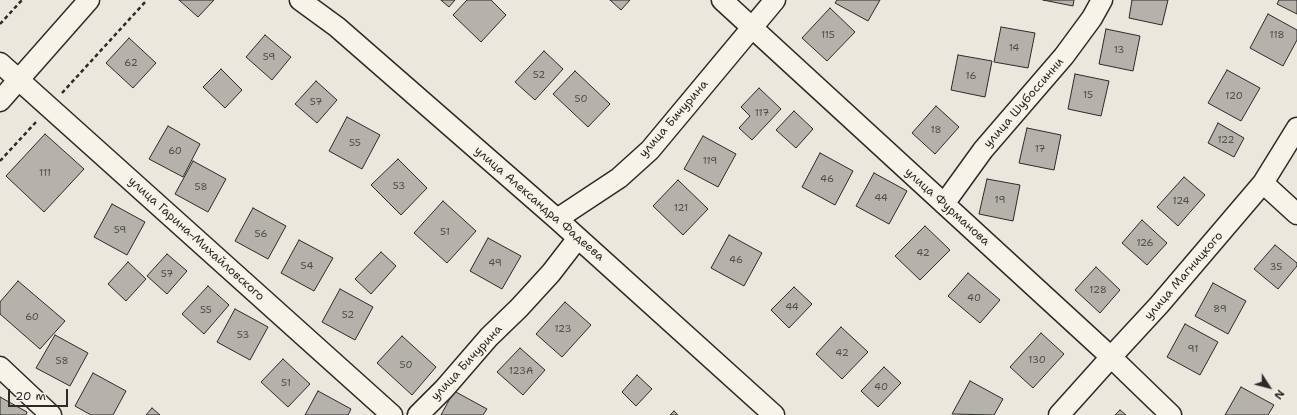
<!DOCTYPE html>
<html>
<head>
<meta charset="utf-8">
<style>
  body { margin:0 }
  #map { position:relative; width:1297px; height:415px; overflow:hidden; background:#ebe7dd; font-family:"Shantell Sans",sans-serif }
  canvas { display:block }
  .north { position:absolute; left:1249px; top:367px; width:40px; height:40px; -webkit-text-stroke:3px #f7f3e8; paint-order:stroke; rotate:126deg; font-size:11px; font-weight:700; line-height:16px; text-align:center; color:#2b2b2b }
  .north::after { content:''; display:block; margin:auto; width:14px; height:18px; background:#2b2b2b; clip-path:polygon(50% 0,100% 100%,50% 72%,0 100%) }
  .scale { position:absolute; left:8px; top:389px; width:60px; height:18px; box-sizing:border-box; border:2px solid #2b2b2b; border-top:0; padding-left:5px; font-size:12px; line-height:14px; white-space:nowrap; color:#2b2b2b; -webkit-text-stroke:3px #f7f3e8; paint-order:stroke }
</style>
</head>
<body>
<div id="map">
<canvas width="1297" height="415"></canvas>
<div class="north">N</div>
<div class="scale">20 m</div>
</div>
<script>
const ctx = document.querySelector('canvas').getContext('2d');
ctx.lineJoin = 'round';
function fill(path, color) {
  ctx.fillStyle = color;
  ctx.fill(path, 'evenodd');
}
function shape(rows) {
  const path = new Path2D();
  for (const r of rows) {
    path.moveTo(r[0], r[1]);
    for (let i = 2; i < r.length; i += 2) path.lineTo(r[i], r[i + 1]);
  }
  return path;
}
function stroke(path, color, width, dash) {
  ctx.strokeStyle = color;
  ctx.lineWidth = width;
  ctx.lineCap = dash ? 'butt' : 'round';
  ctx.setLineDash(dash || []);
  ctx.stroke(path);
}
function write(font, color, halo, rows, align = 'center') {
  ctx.font = font + ' "Shantell Sans",sans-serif';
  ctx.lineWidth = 3;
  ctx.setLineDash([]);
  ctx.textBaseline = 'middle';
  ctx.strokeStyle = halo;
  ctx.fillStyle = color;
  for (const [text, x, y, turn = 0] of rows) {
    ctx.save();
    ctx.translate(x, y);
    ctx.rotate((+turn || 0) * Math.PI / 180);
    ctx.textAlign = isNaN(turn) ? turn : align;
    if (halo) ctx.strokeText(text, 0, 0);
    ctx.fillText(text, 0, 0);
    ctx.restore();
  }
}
const building = shape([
  [179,0,214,0,198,17,179,0],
  [441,0,455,0,449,7,441,0],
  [467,0,491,0,506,15,481,42,453,15,467,0],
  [610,0,630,0,621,10,610,0],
  [837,0,880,0,868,21,835,3,837,0],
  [1043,0,1074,0,1073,6,1043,0],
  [1132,0,1168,0,1162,25,1129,18,1132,0],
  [1279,0,1297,0,1297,14,1277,4,1279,0],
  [830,8,855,32,827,61,802,38,830,8],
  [1268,14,1297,30,1297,40,1283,66,1250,48,1268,14],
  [1001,27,1035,33,1028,68,994,62,1001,27],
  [1106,29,1140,36,1133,71,1099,64,1106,29],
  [265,35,291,57,272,80,246,57,265,35],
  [129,38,156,63,133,88,106,63,129,38],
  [544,51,563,69,535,100,515,82,544,51],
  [958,55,992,61,985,97,951,90,958,55],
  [221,69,242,90,225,108,203,87,221,69],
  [1227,70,1260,88,1241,121,1208,103,1227,70],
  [575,71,610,104,588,127,553,94,575,71],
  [1075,74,1109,81,1101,116,1068,109,1075,74],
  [316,81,337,100,317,123,295,104,316,81],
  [759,88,781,109,752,140,739,128,750,116,741,107,759,88],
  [936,106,959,127,935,154,912,133,936,106],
  [794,111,813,129,796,148,776,130,794,111],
  [347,117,380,135,362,169,329,151,347,117],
  [1218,123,1244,138,1234,157,1208,143,1218,123],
  [168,126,200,144,183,177,149,159,168,126],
  [1027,128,1061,135,1054,170,1019,163,1027,128],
  [45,134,84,169,44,212,6,176,45,134],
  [703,136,736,154,718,187,684,169,703,136],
  [820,153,853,171,835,205,802,187,820,153],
  [398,159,427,188,401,215,371,185,398,159],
  [193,161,226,179,208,212,175,194,193,161],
  [874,173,907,191,889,224,856,206,874,173],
  [1184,177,1205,195,1178,226,1157,207,1184,177],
  [987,179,1020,185,1013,221,979,214,987,179],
  [678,180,708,209,683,235,653,206,678,180],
  [443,201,476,231,447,263,414,233,443,201],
  [112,204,145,222,127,255,94,237,112,204],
  [253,208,286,226,268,259,235,241,253,208],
  [1142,220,1167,243,1147,265,1122,243,1142,220],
  [925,226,950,250,920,280,895,256,925,226],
  [729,235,762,253,744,286,711,268,729,235],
  [488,238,521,256,502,289,470,271,488,238],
  [299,240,333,258,314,291,281,273,299,240],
  [1275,245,1297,263,1297,266,1278,289,1254,269,1275,245],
  [381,252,396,266,371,294,355,279,381,252],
  [167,254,187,271,167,294,147,276,167,254],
  [128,262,146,279,126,301,108,284,128,262],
  [1096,267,1120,290,1100,313,1075,290,1096,267],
  [968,273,1000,300,980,323,948,296,968,273],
  [18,281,65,321,40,349,0,314,0,302,18,281],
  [1213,283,1246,301,1228,334,1195,316,1213,283],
  [208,286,229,305,204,334,182,314,208,286],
  [794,287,812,304,789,328,771,310,794,287],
  [340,289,373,307,355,340,322,322,340,289],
  [565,302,591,325,562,357,536,334,565,302],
  [235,309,268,327,250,360,217,342,235,309],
  [1185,324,1218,342,1200,375,1167,357,1185,324],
  [841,327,868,352,842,379,816,354,841,327],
  [1041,333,1064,354,1033,388,1010,367,1041,333],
  [55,335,88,353,70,386,36,368,55,335],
  [402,336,436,367,412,395,377,363,402,336],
  [520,348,545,370,523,395,497,372,520,348],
  [283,359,310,384,288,407,261,382,283,359],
  [884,367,901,383,878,407,861,391,884,367],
  [93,373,126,391,113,415,91,415,75,406,93,373],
  [637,375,652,389,636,406,622,392,637,375],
  [970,381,1003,399,994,415,952,414,970,381],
  [1241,387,1274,405,1268,415,1225,415,1241,387],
  [318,391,351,409,348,415,305,415,318,391],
  [454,391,487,409,483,415,441,415,454,391],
  [0,397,27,412,26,415,0,415,0,397],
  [152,408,160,415,146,415,152,408],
  [1120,410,1126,415,1115,415,1120,410],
  [674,411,678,415,670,415,674,411]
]);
const path = shape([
  [0,24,22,0],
  [62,93,147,0],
  [0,161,36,122]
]);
const minor = shape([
  [300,0,337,27,557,219,774,415],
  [722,0,1111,357,1171,415],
  [0,63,392,415],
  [0,101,89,0],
  [1263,183,1297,214],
  [944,204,983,150,1064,56,1092,18,1102,0],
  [557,219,619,178,650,150,775,0],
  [0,367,51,415],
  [418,415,444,389,489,337,519,308,551,273,578,238],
  [1059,415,1111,357,1159,305,1263,183,1297,128]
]);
const numberNames = [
  ["115",828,35],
  ["118",1277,35],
  ["14",1014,48],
  ["13",1119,50],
  ["59",269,57],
  ["62",131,63],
  ["52",539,75],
  ["16",971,76],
  ["15",1088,95],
  ["120",1234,96],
  ["50",581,99],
  ["57",316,102],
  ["117",762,113],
  ["18",936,130],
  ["122",1226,140],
  ["55",355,143],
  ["17",1040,149],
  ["60",175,151],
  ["119",710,161],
  ["111",45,173],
  ["46",827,179],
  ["53",399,186],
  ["58",201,187],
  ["44",881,198],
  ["19",1000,200],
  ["124",1181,201],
  ["121",681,208],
  ["59",120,230],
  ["51",445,232],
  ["56",261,234],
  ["126",1145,243],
  ["42",923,253],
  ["46",736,260],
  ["49",495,263],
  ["54",307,266],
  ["35",1276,267],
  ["57",167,274],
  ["128",1098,290],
  ["40",974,298],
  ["44",792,307],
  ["89",1220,309],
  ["55",206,310],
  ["52",348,315],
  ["60",32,317],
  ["123",563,329],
  ["53",243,335],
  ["91",1193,349],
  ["42",842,353],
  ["130",1037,360],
  ["58",62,361],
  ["50",406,365],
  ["123А",521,371],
  ["51",286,383],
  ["40",881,387]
];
const streetNames = [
  ["улица Шубоссинни",1024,103,-49],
  ["улица Бичурина",674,119,-49],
  ["улица Александра Фадеева",539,204,41],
  ["улица Фурманова",947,207,42],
  ["улица Гарина-Михайловского",196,239,42],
  ["улица Магницкого",1184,276,-49],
  ["улица Бичурина",467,363,-47]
];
fill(building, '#b5b2ab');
stroke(building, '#2b2b2b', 1);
stroke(minor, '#2b2b2b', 23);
stroke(path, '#2b2b2b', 2.5, [4, 3]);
stroke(minor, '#f7f3e8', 20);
write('10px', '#4e4d4b', null, numberNames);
write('12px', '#2b2b2b', '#f7f3e8', streetNames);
</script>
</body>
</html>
